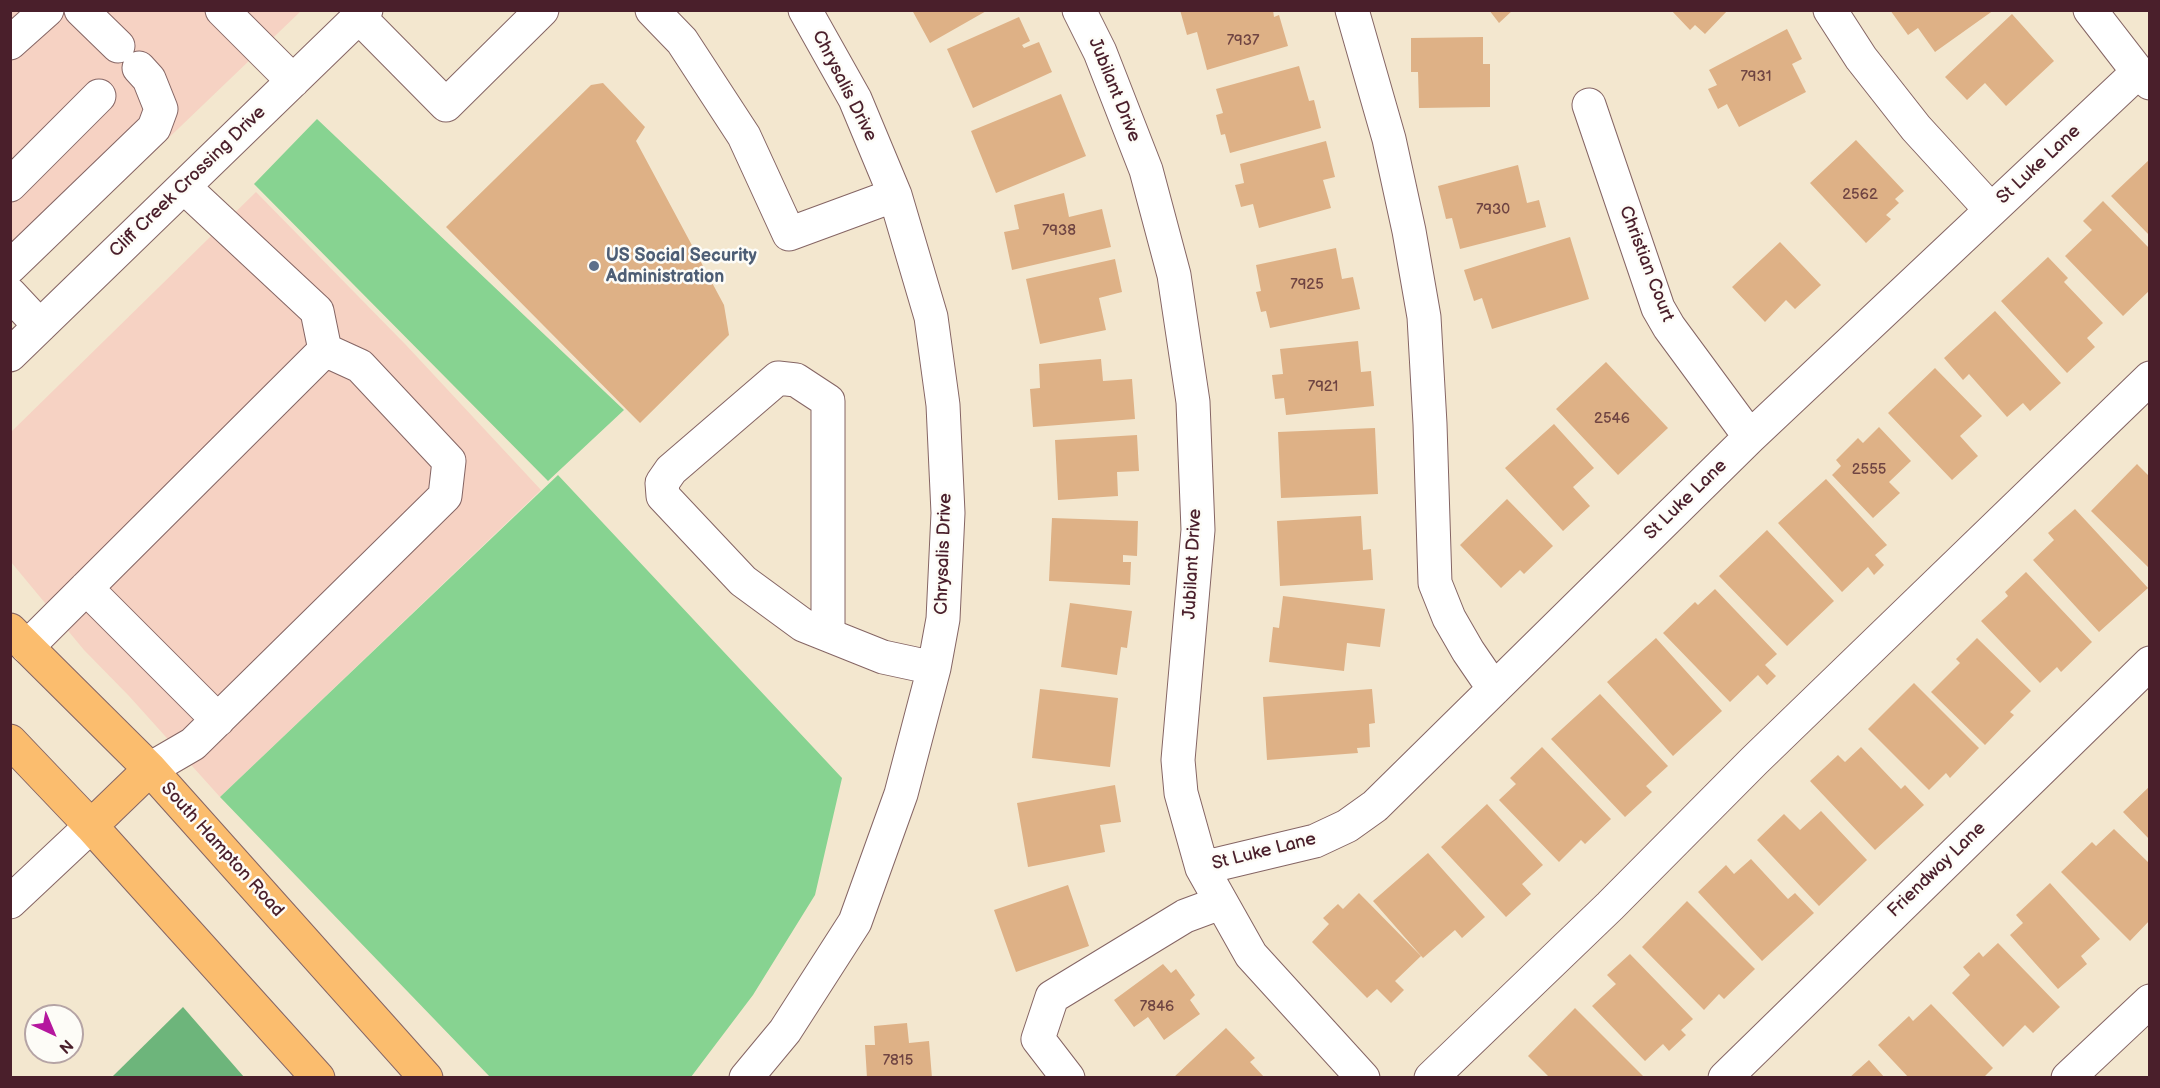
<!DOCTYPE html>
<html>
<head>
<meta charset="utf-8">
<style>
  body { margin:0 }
  #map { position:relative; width:2160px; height:1088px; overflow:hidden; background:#f3e7cf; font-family:"Balsamiq Sans",sans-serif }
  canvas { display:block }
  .frame { position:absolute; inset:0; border:12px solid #4a1f2b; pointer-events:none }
  .north { position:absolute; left:24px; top:1004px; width:60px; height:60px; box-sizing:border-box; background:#fdfcf7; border:2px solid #b5a4a5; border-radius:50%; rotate:136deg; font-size:16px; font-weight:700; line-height:24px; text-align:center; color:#4a1f2b }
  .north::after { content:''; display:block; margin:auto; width:21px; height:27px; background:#b5179e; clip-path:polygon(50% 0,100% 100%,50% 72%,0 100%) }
</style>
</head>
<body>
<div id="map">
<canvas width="2160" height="1088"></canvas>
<div class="frame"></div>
<div class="north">N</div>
</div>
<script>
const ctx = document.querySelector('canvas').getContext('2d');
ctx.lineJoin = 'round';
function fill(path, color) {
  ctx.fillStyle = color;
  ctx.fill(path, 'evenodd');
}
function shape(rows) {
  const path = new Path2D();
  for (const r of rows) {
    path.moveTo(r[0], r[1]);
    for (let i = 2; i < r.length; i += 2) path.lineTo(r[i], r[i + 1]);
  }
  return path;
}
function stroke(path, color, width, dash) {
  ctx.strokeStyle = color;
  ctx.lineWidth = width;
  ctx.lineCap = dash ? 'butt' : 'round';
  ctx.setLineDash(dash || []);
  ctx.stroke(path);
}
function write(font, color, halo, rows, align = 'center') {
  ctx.font = font + ' "Balsamiq Sans",sans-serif';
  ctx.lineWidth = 5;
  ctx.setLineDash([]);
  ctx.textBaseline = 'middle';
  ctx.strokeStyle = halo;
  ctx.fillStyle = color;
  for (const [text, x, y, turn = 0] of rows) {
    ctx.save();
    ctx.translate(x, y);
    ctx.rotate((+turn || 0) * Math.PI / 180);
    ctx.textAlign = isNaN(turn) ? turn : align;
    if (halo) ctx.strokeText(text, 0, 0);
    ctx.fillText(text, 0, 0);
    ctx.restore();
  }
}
const built = shape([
  [11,11,301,11,11,289],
  [256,192,406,345,541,490,220,797,129,696,84,650,11,562,11,432]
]);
const green = shape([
  [317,119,624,410,548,481,254,184],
  [558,475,842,778,815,895,753,995,691,1077,490,1077,220,797]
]);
const forest = shape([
  [183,1007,244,1077,112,1077]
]);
const building = shape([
  [912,10,988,10,930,43],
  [1180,10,1273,10,1274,17,1279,15,1288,46,1207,70,1197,32,1187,35],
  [1489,10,1513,10,1499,23],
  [1671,10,1728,10,1705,34,1695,25,1690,30],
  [1890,10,1994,10,1935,52,1918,28,1908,35],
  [2012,14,2054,61,2006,106,1985,83,1967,100,1945,77],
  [1019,17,1030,41,1022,45,1024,48,1039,42,1052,72,973,108,947,49],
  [1787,29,1802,59,1792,64,1806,92,1739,127,1727,104,1718,109,1708,89,1717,85,1709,70],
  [1483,37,1483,64,1490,64,1490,107,1419,108,1418,72,1411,72,1411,38],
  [1299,66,1309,101,1314,100,1321,128,1230,153,1225,134,1221,135,1216,115,1223,113,1216,89],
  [603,83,645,127,636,141,724,305,729,335,640,423,446,227,591,85],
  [1061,94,1086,156,996,193,971,131],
  [1856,140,1904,191,1895,199,1899,203,1886,215,1891,219,1866,243,1810,183],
  [1326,141,1335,177,1323,180,1331,208,1259,228,1253,204,1241,207,1235,185,1244,183,1240,164],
  [2150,159,2150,236,2111,196],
  [1518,165,1527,203,1539,200,1546,227,1460,249,1452,218,1446,219,1438,186],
  [1064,193,1069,217,1102,209,1111,247,1012,270,1004,232,1019,229,1014,205],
  [2103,201,2150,249,2150,290,2123,316,2065,256,2092,230,2083,221],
  [1570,237,1589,299,1492,329,1482,298,1474,301,1464,270],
  [1780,242,1821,285,1795,309,1786,300,1765,322,1732,287],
  [1336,248,1342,279,1353,277,1360,309,1270,328,1266,311,1261,312,1256,292,1261,291,1256,265],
  [2048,257,2068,278,2064,282,2103,323,2087,338,2095,347,2067,373,2001,301],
  [1115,259,1122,292,1099,298,1106,330,1040,344,1026,279],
  [1995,311,2061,383,2030,411,2023,403,2007,417,1969,374,1963,380,1944,358],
  [1358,341,1361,372,1371,371,1374,406,1286,415,1284,398,1275,399,1272,375,1283,374,1280,349],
  [1101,359,1103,381,1132,379,1135,419,1033,427,1030,389,1040,388,1039,364],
  [1606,362,1668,428,1618,475,1556,409],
  [1935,368,1982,416,1960,436,1978,456,1952,480,1888,413],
  [1554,424,1594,468,1573,487,1590,506,1563,531,1505,468],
  [1879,427,1911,461,1889,482,1900,493,1873,518,1832,475,1841,466,1836,460,1858,438,1863,443],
  [1375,428,1378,494,1281,498,1278,432],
  [1137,435,1139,471,1117,472,1118,496,1058,500,1055,440],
  [2137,464,2150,477,2150,569,2091,511],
  [1826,479,1887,545,1875,555,1884,565,1874,575,1868,567,1842,592,1778,523],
  [1507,499,1553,546,1524,574,1520,570,1501,588,1460,545],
  [2075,509,2148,588,2099,632,2033,560,2054,540,2048,533],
  [1361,516,1363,550,1371,549,1373,580,1280,586,1277,521],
  [1052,518,1138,521,1137,556,1123,555,1123,562,1131,562,1130,585,1049,581],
  [1767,530,1834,601,1787,646,1719,576],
  [2026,572,2092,642,2061,672,2057,667,2040,683,1981,621,2008,596,2005,592],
  [1715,589,1777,654,1765,665,1776,676,1767,685,1758,675,1730,702,1663,633,1695,602,1698,605],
  [1283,596,1385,609,1380,647,1347,643,1344,671,1269,662,1273,627,1279,628],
  [1070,603,1132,611,1127,648,1121,647,1117,675,1061,667],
  [1656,638,1722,711,1673,756,1607,682],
  [1977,638,2031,691,2010,712,2014,715,1985,745,1931,692,1960,663,1956,659],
  [1914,683,1979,748,1950,778,1946,773,1929,790,1868,729],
  [1040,689,1118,698,1110,767,1032,758],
  [1372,689,1375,723,1369,724,1370,747,1357,748,1358,753,1267,760,1263,697],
  [1600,694,1668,766,1646,786,1652,792,1625,817,1551,739],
  [1542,747,1611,819,1585,844,1581,840,1559,862,1499,800,1516,784,1510,778],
  [1861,747,1901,789,1905,785,1924,805,1875,850,1810,781,1838,755,1845,762],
  [1115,785,1121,822,1100,825,1105,852,1028,867,1017,803],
  [2150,786,2150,840,2123,812],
  [1487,804,1543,865,1522,884,1531,894,1506,917,1441,847],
  [1821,811,1867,860,1819,906,1757,840,1784,814,1800,830],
  [2114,829,2150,864,2150,920,2130,941,2061,872,2092,842,2096,846],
  [1428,853,1485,917,1462,938,1455,930,1423,958,1373,901],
  [1751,859,1788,899,1795,893,1814,913,1762,961,1698,892,1726,865,1734,874],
  [2050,883,2100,939,2081,956,2087,964,2058,989,2010,935,2023,923,2016,915],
  [1068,885,1089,946,1016,972,994,910],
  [1359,893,1421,956,1395,981,1404,990,1391,1003,1377,989,1367,998,1312,942,1329,924,1323,918,1338,904,1343,909],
  [1687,901,1755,969,1724,999,1719,994,1704,1010,1642,947],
  [1998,943,2060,1007,2033,1033,2025,1025,2003,1047,1952,993,1970,975,1963,967,1979,952,1983,957],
  [1630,954,1693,1019,1681,1030,1686,1035,1669,1051,1663,1044,1645,1061,1592,1006,1616,984,1607,975],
  [1163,964,1171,973,1176,969,1195,995,1190,1000,1200,1014,1164,1040,1148,1017,1134,1027,1114,1000],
  [1931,1004,1993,1068,1983,1078,1909,1078,1878,1045,1909,1016,1913,1021],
  [1575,1008,1643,1076,1642,1078,1550,1078,1528,1056],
  [907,1023,909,1043,929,1041,932,1078,867,1078,865,1045,875,1045,874,1026],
  [1226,1028,1255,1058,1250,1062,1265,1078,1173,1078],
  [1869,1060,1885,1078,1849,1078]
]);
const minor = shape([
  [81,10,118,46],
  [222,10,293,81],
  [652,10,682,41,744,136,789,234,895,195],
  [1079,10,1100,52,1146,170,1174,275,1193,402,1198,530,1178,760,1181,793,1202,868,1251,955,1363,1078],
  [1352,10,1389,139,1409,231,1424,317,1430,424,1435,583,1449,618,1468,651,1494,689],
  [1830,10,1861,58,1916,128,1991,210],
  [2090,10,2138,72,2150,83],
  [359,17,446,105,542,10],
  [10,43,47,10],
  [1589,105,1658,308,1669,327,1750,437],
  [10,185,99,96],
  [10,267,154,128,161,109,149,79,139,68],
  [10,294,40,326],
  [10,355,366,10],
  [86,588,218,720],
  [828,634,828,401,796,380,778,378,671,470,662,483,663,496,743,581,803,625,883,657,934,668],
  [27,647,325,350,317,311,184,187],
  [150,769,193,744,445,496,449,461,360,366,325,350],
  [1202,868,1315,841,1347,826,1375,806,1750,437,2138,72],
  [10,902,91,826],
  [746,1078,785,1031,855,922,901,794,934,668,943,619,948,513,943,405,931,317,895,195,855,99,805,10],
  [1068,1078,1038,1039,1052,997,1185,916,1220,903],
  [1431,1078,1610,906,1754,761,2150,378],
  [1725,1078,2150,663],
  [2068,1078,2150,1001]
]);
const major = shape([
  [10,630,150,769,426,1078],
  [10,741,91,826,318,1078],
  [91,826,150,769]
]);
const markers = [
  [594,266,6,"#5c6f8a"]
];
const numberNames = [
  ["7937",1243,41],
  ["7931",1756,77],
  ["2562",1860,195],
  ["7930",1493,210],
  ["7938",1059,231],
  ["7925",1307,285],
  ["7921",1323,387],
  ["2546",1612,419],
  ["2555",1869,470],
  ["7846",1157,1007],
  ["7815",898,1061]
];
const streetNames = [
  ["Chrysalis Drive",844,86,63],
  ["Jubilant Drive",1114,90,68],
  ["St Luke Lane",2039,165,-43],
  ["Cliff Creek Crossing Drive",188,182,-44],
  ["Christian Court",1646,264,69],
  ["St Luke Lane",1686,500,-44],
  ["Chrysalis Drive",944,554,-88],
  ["Jubilant Drive",1193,564,-87],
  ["South Hampton Road",222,850,48],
  ["St Luke Lane",1264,852,-14],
  ["Friendway Lane",1937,870,-44]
];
const serviceNames = [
  ["US Social Security",606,256],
  ["Administration",606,277]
];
fill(built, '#f6d2c3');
fill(green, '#87d391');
fill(forest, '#6db57b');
fill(building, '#deb186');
stroke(minor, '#856564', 35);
stroke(major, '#856564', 35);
stroke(minor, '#fff', 33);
stroke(major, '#fbbd6e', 33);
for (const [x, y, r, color] of markers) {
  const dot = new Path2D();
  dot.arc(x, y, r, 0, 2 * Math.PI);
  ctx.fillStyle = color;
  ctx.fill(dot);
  stroke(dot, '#fdfcf7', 2);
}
write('15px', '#6f4442', null, numberNames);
write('18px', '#4a1f2b', '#fdfcf7', streetNames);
write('bold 18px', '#4e5e75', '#fdfcf7', serviceNames, 'left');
</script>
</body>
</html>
